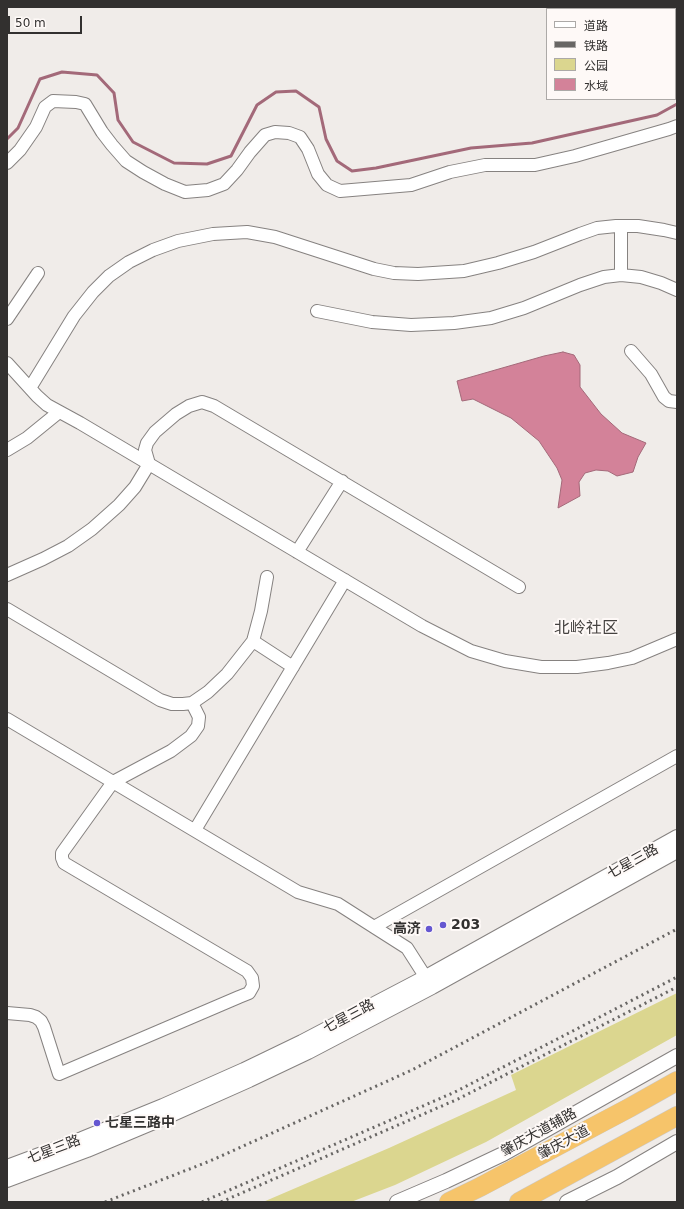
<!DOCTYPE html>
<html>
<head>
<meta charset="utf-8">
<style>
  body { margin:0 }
  #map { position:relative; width:684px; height:1209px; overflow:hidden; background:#f0ece9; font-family:"DejaVu Sans","Noto Sans SC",sans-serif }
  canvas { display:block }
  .frame { position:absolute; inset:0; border:8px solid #32302f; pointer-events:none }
  .legend { position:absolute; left:546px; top:8px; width:130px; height:92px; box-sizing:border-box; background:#fef9f7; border:1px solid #aca9a7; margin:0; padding:5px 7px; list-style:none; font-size:12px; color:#32302f }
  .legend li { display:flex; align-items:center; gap:8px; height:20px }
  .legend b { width:20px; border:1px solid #aca9a7 }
  .scale { position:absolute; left:8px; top:16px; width:74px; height:18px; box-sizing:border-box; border:2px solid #32302f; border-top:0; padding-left:5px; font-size:12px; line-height:14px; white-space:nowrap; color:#32302f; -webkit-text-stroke:3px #fef9f7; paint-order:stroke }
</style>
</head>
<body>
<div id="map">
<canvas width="684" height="1209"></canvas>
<div class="frame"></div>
<ul class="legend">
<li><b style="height:5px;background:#fff"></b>道路</li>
<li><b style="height:5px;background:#686664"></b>铁路</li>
<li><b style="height:11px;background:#dbd68f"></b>公园</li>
<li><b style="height:11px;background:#d38299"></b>水域</li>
</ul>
<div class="scale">50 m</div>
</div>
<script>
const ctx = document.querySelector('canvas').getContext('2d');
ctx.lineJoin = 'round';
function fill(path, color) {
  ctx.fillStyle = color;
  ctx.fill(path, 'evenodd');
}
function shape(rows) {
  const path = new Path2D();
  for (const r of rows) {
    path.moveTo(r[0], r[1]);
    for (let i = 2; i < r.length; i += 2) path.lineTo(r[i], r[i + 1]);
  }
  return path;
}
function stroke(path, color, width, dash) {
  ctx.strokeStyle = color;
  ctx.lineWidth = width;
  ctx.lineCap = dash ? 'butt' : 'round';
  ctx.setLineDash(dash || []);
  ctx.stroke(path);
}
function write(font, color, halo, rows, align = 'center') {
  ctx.font = font + ' "DejaVu Sans","Noto Sans SC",sans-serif';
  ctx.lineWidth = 4;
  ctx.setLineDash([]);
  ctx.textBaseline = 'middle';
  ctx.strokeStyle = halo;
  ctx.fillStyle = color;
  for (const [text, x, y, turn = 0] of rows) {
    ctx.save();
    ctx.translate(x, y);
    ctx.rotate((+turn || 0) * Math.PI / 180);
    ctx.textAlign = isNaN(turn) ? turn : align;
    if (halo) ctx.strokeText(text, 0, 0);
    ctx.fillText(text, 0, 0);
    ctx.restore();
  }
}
const green = shape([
  [677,993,677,1035,486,1142,395,1185,351,1202,263,1202,389,1148,516,1090,511,1075]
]);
const water = shape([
  [563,352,574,355,580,365,580,387,601,414,622,433,646,443,638,457,633,472,617,476,608,471,596,470,585,473,579,482,580,496,558,508,562,480,557,468,539,441,511,418,473,399,462,401,457,381,544,356,563,352]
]);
const stream = shape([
  [654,7,655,9],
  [675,40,677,43],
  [7,139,18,128,40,79,62,72,97,75,114,93,118,120,133,142,174,163,207,164,231,156,257,105,276,92,296,91,319,107,326,139,337,161,352,171,376,168,471,148,532,143,657,115,677,104]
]);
const minor = shape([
  [664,7,665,9],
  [675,24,677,27],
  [7,163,20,150,36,127,45,107,53,101,76,102,85,104,102,132,112,145,126,161,143,172,165,184,185,192,208,190,224,184,237,170,250,152,265,135,275,132,289,133,300,137,308,149,318,174,327,185,340,191,411,185,450,172,485,165,535,165,575,156,669,129,677,126],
  [621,226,621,275],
  [317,311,372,322,411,325,454,323,491,318,524,308,580,285,604,277,621,275,641,277,661,283,677,290],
  [7,319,38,273],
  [631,351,651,374,664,397,669,401,677,402],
  [7,363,37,396,47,405,80,423,422,626,471,651,505,661,541,667,577,667,608,663,632,658,677,639],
  [30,388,74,316,93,292,109,276,129,262,153,250,178,241,213,234,247,232,275,237,374,269,394,273,418,274,464,271,498,263,534,252,580,234,597,228,616,226,638,226,664,230,677,233],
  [7,450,27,438,59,412],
  [297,552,342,481],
  [7,575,43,559,68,546,92,529,119,505,135,487,149,464,145,450,147,443,155,432,176,414,189,406,202,402,214,406,519,587],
  [7,609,160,700,172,704,183,704,192,703,208,692,227,674,253,641,261,611,267,577],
  [253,641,293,667],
  [7,719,298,892,338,904,374,927,407,948,430,984],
  [195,830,345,580],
  [374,927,677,756],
  [7,1013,30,1015,36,1017,41,1021,44,1027,59,1074,239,997,249,993,253,986,252,978,247,971,64,863,62,858,62,853,113,782,171,751,191,736,198,726,199,717,192,703]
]);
const tertiary = shape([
  [7,1167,82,1139,163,1106,244,1070,302,1042,426,977,677,837],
  [7,1180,87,1150,168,1116,249,1080,308,1052,432,987,677,851],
  [397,1202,446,1181,503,1154,677,1056],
  [567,1202,617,1177,677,1142]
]);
const trunk = shape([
  [449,1202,480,1187,629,1108,677,1081],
  [519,1202,677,1116]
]);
const rail = shape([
  [105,1202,210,1161,412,1070,677,929],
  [202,1202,455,1092,677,977],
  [221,1202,458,1099,677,987]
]);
const markers = [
  [443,925,4,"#6557d1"],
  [429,929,4,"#6557d1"],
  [97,1123,4,"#6557d1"]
];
const streetNames = [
  ["七星三路",633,862,-29],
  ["七星三路",349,1017,-28],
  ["肇庆大道辅路",539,1133,-29],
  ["肇庆大道",564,1143,-28],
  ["七星三路",54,1150,-21]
];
const poiNames = [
  ["203",451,925],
  ["高济",421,929,"right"],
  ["七星三路中",105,1123]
];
const quarterNames = [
  ["北岭社区",586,629]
];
fill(green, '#dbd68f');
fill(water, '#d38299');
stroke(water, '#a36979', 1);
stroke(stream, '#a36979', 3);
stroke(minor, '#868280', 14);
stroke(tertiary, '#868280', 16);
stroke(trunk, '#cac9c9', 20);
stroke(minor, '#fff', 12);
stroke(tertiary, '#fff', 14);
stroke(trunk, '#f6c46a', 19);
stroke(rail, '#686664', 3, [2, 4]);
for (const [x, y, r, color] of markers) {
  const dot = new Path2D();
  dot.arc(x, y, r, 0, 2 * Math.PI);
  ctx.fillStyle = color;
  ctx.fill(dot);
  stroke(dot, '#fef9f7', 1.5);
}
write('14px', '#32302f', '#fef9f7', streetNames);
write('bold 14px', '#32302f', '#fef9f7', poiNames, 'left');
write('16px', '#464341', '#fef9f7', quarterNames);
</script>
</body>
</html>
